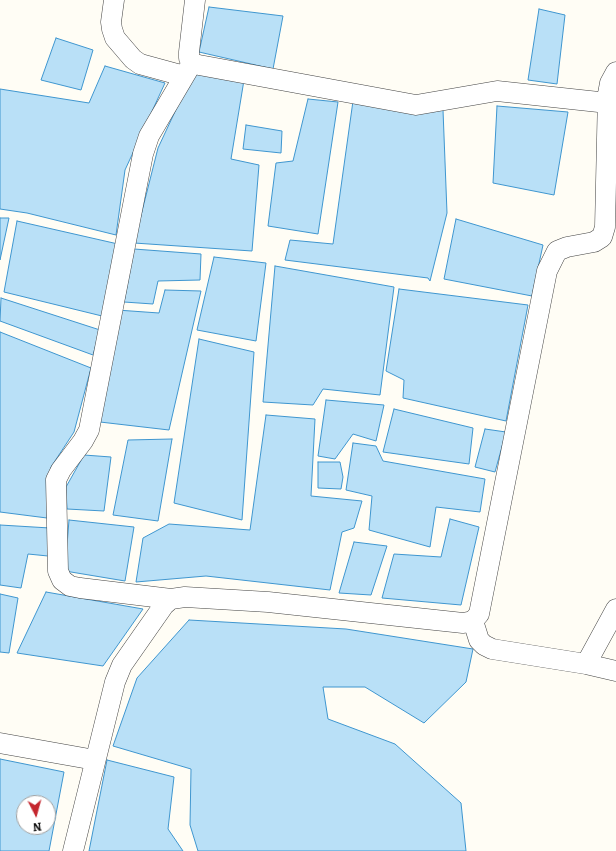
<!DOCTYPE html>
<html>
<head>
<meta charset="utf-8">
<style>
  body { margin:0 }
  #map { position:relative; width:616px; height:851px; overflow:hidden; background:#fffdf5; font-family:Bitter,serif }
  canvas { display:block }
  .north { position:absolute; left:16px; top:795px; width:40px; height:40px; box-sizing:border-box; background:#fff; border:1px solid #a0a0a0; border-radius:50%; rotate:174deg; font-size:11px; font-weight:700; line-height:16px; text-align:center; color:#111 }
  .north::after { content:''; display:block; margin:auto; width:14px; height:18px; background:#c4262e; clip-path:polygon(50% 0,100% 100%,50% 72%,0 100%) }
</style>
</head>
<body>
<div id="map">
<canvas width="616" height="851"></canvas>
<div class="north">N</div>
</div>
<script>
const ctx = document.querySelector('canvas').getContext('2d');
ctx.lineJoin = 'round';
function fill(path, color) {
  ctx.fillStyle = color;
  ctx.fill(path, 'evenodd');
}
function shape(rows) {
  const path = new Path2D();
  for (const r of rows) {
    path.moveTo(r[0], r[1]);
    for (let i = 2; i < r.length; i += 2) path.lineTo(r[i], r[i + 1]);
  }
  return path;
}
function stroke(path, color, width, dash) {
  ctx.strokeStyle = color;
  ctx.lineWidth = width;
  ctx.lineCap = dash ? 'butt' : 'round';
  ctx.setLineDash(dash || []);
  ctx.stroke(path);
}
const water = shape([
  [209,7,283,16,273,69,199,52,209,7],
  [539,9,565,15,557,84,528,80,539,9],
  [56,38,93,50,81,90,41,80,56,38],
  [105,66,165,83,125,170,116,235,27,213,0,209,0,89,89,103,105,66],
  [194,71,244,80,231,159,259,165,252,251,134,243,158,148,194,71],
  [308,99,338,102,318,234,268,226,276,163,293,161,308,99],
  [353,101,443,110,447,213,430,281,428,278,285,260,290,240,333,244,353,101],
  [497,106,568,112,554,195,493,183,497,106],
  [246,125,282,131,281,153,243,149,246,125],
  [0,218,9,218,0,260,0,218],
  [456,219,543,245,532,296,444,279,456,219],
  [17,221,118,244,102,316,4,292,17,221],
  [134,249,201,254,200,280,158,281,153,304,124,302,134,249],
  [214,257,266,263,256,341,197,330,214,257],
  [275,266,394,287,380,395,323,389,313,405,263,402,275,266],
  [399,289,528,305,506,421,403,398,404,380,386,371,399,289],
  [165,290,201,291,169,430,100,422,117,310,159,313,165,290],
  [1,298,100,330,93,355,0,321,1,298],
  [0,332,91,368,74,432,51,467,47,518,0,512,0,332],
  [199,339,254,352,242,520,174,503,199,339],
  [326,400,384,405,376,441,353,434,335,459,318,456,326,400],
  [394,409,473,428,469,464,383,452,394,409],
  [266,415,315,419,311,496,362,501,354,528,342,532,330,590,206,576,136,582,143,538,169,524,250,530,266,415],
  [485,429,506,432,495,472,475,467,485,429],
  [172,439,158,521,113,515,128,440,172,439],
  [353,443,376,446,383,461,485,479,480,512,436,507,430,547,369,530,372,496,346,490,353,443],
  [84,455,111,457,104,511,67,509,66,487,84,455],
  [318,462,340,462,343,477,341,489,318,488,318,462],
  [450,519,479,527,461,605,382,598,394,554,441,557,450,519],
  [69,520,134,527,125,581,65,571,69,520],
  [0,525,50,528,48,556,28,554,21,588,0,585,0,525],
  [354,542,387,546,371,595,339,593,354,542],
  [46,592,143,609,103,666,17,653,46,592],
  [0,594,18,598,9,653,0,652,0,594],
  [189,620,346,629,473,649,466,682,424,723,365,687,323,687,328,719,395,744,461,803,466,851,198,851,190,825,191,769,113,746,137,678,189,620],
  [0,759,64,772,49,851,0,851,0,759],
  [24,803,48,803,48,827,24,827,24,803],
  [107,760,174,777,168,829,183,851,89,851,107,760]
]);
const minor = shape([
  [114,0,111,22,112,29,115,38,133,59,140,64,184,76],
  [195,0,189,52,189,58,192,63,199,65,416,105,497,91,608,103],
  [171,599,80,588,70,586,62,580,58,571,56,480,61,470,83,441,89,430,143,154,149,136,192,63],
  [473,621,479,640,484,645,492,649,586,664,616,671],
  [586,664,616,609],
  [0,743,95,760],
  [73,851,115,682,122,665,164,605,171,599,185,597,268,602,463,623,473,621,479,614,547,271,557,251,567,247,594,242,602,237,605,227,608,94,610,83,616,72]
]);
fill(water, '#b9e0f7');
stroke(water, '#3f96cf', 1);
stroke(minor, '#444', 21);
stroke(minor, '#fff', 20);
</script>
</body>
</html>
